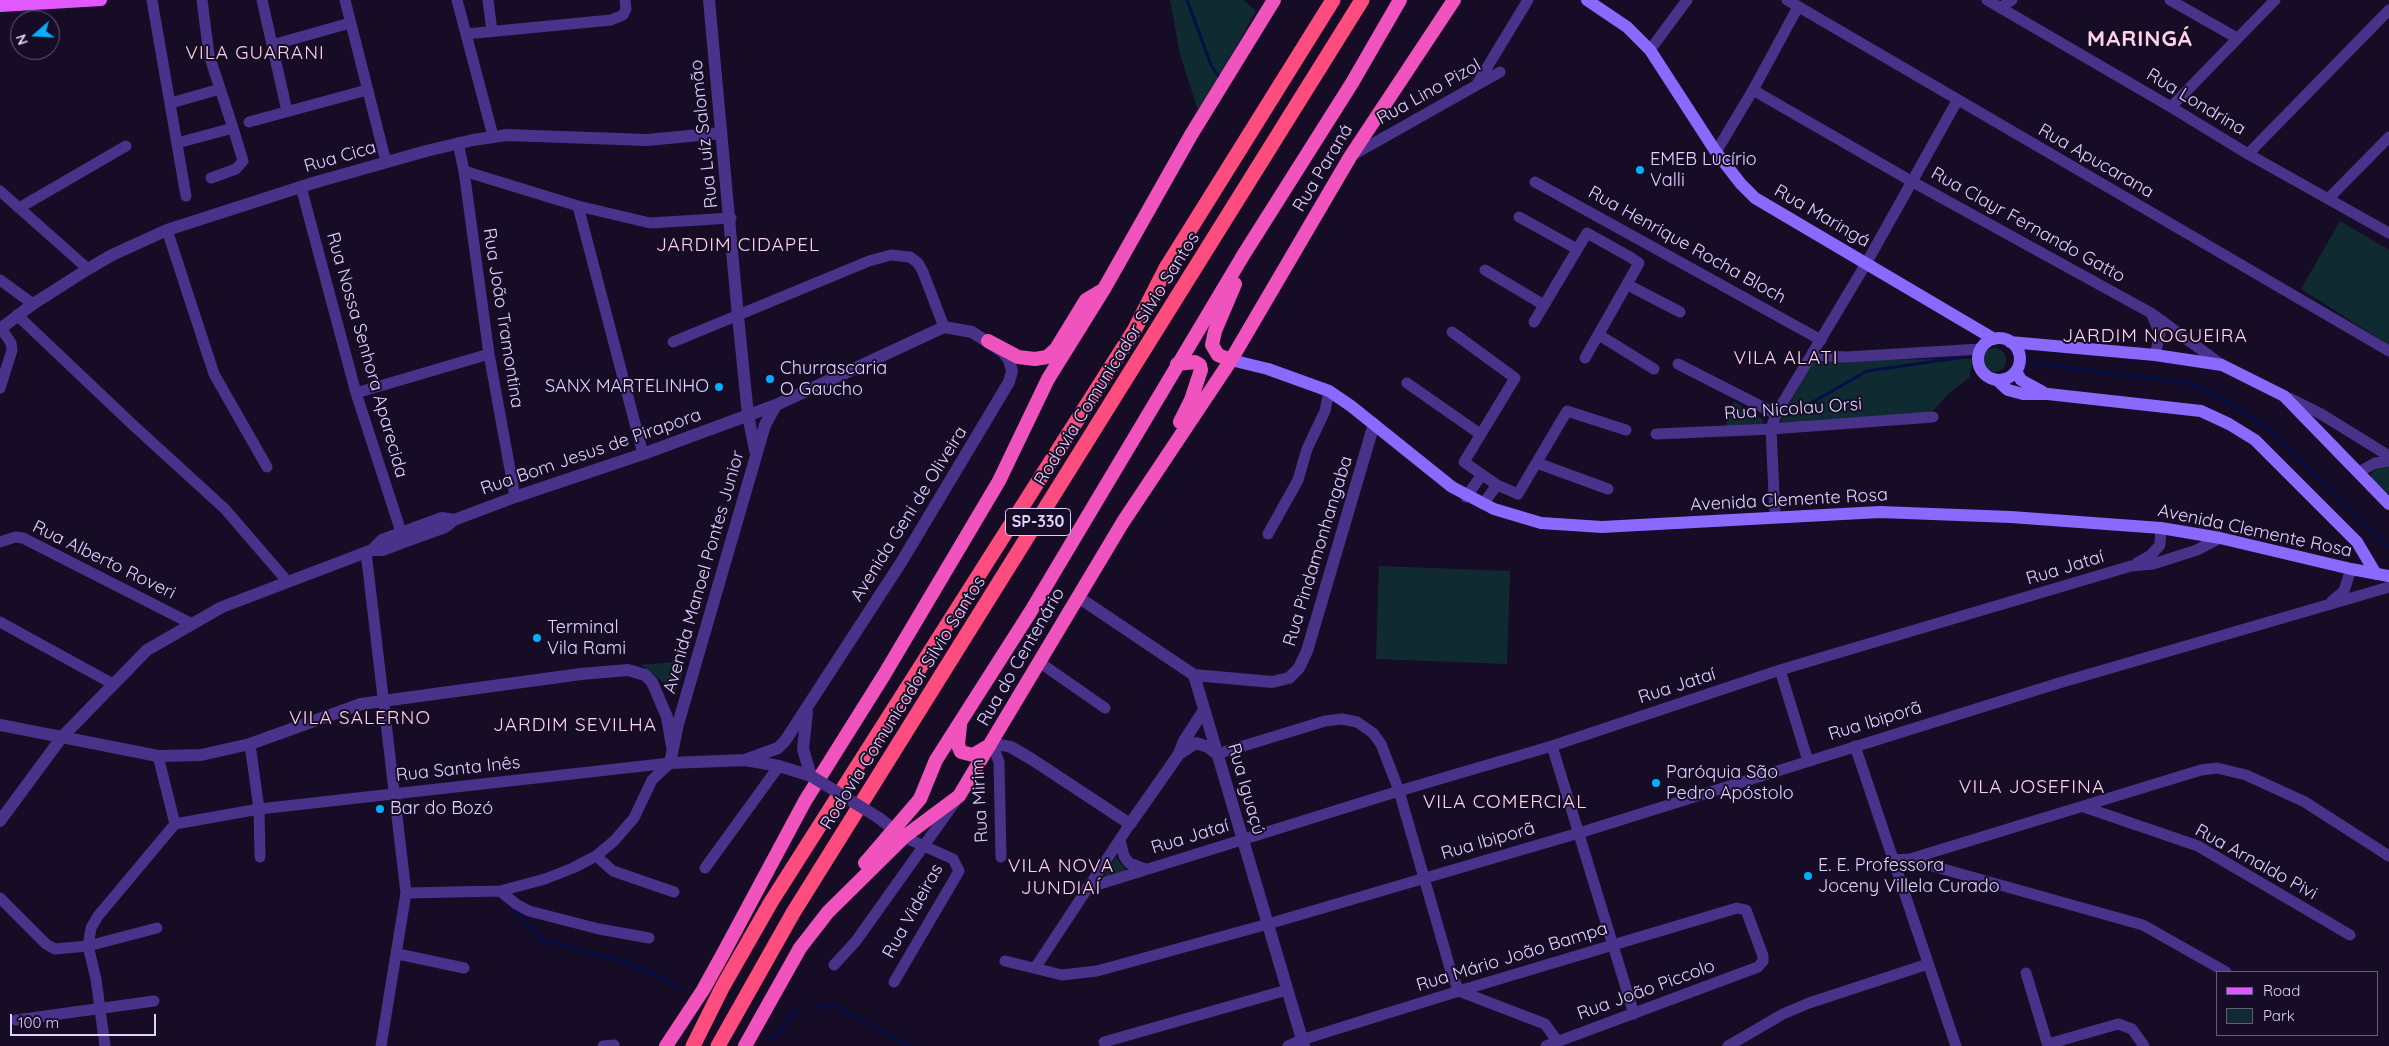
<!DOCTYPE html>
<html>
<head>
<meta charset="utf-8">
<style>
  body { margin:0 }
  #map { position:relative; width:2389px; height:1046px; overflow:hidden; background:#160c26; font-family:Quicksand,sans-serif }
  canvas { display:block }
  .legend { position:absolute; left:2216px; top:971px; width:162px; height:65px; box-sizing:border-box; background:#160c26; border:1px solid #675b7d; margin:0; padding:6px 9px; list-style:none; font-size:15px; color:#e0d1ff }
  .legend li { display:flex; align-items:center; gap:10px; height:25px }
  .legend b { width:25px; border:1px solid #675b7d }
  .north { position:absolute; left:10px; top:10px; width:50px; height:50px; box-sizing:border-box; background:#160c26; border:1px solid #675b7d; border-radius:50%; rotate:251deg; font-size:14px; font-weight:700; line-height:20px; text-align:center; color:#e0d1ff }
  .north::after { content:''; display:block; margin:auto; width:18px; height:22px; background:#00b0fc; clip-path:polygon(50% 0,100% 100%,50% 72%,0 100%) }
  .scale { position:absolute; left:10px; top:1014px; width:146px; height:22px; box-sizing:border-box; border:2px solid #e0d1ff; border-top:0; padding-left:6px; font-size:15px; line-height:18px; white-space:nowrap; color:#e0d1ff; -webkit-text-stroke:4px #160c26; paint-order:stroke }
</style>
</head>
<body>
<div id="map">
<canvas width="2389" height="1046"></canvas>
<ul class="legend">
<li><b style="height:6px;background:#e258ff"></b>Road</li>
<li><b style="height:14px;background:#0f2b31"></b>Park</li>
</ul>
<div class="north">N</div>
<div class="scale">100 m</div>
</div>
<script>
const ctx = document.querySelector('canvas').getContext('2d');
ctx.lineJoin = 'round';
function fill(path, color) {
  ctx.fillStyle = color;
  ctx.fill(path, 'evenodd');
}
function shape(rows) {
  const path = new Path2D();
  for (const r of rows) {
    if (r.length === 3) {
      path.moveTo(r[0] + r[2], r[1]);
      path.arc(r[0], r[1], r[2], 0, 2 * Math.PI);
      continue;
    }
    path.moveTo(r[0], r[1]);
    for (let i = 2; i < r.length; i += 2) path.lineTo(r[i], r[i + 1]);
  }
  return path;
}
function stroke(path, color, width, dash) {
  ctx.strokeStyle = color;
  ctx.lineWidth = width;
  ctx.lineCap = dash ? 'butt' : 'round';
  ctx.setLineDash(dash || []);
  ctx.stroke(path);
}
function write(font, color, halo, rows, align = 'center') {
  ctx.font = font + ' Quicksand,sans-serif';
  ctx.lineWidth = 4;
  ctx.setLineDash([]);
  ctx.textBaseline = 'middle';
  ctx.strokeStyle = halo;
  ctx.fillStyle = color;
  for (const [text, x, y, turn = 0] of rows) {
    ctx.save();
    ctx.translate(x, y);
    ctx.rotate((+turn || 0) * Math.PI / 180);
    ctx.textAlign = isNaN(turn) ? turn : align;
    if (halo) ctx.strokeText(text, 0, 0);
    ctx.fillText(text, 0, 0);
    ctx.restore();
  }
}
const green = shape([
  [1170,0,1243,0,1256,11,1199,114,1180,54],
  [2340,221,2389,250,2389,345,2301,289],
  [1994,360,12],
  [1972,359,1970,377,1949,393,1931,413,1777,426,1814,360],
  [1734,401,1759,417,1764,421,1762,424,1725,427],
  [2389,464,2389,494,2370,477,2377,467],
  [1379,566,1510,571,1507,664,1376,659],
  [685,661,680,683,675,691,641,665],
  [1116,857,1127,871,1102,879]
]);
const stream = shape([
  [1187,0,1211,65,1221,80],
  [2026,362,2187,383,2216,395,2268,428,2389,547],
  [1790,415,1867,371,1958,358],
  [513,909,542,940,622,961,656,975,684,991],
  [812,1008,835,1006,910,1046],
  [768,1039,779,1033,792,1014,797,1012]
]);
const minor = shape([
  [152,0,186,196],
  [262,0,287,111],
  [345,0,386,162],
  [457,0,493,136],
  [488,0,492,31],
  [1787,0,2389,351],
  [1987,0,2171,107,2248,154,2389,233],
  [2170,0,2237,38],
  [2000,8,2012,0],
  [466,34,611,20,623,15,626,9,625,0],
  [272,45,350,23],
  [1650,50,1687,0],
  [1477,84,1528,0],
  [1753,90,1911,181,2151,313,2222,365],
  [171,103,220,89],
  [2171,107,2275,0],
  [249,122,367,90],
  [177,143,233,128,209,55,202,0],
  [458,143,464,171,489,354,515,497],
  [1716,152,1753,90,1798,7],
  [2248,154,2389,10],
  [1351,156,1500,72],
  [464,171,578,206,650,223,731,218],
  [211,178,236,169,243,161,233,128],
  [1535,182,1821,340],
  [301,187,356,393,404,541],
  [0,191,88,269],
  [2328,199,2389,137],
  [578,206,643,454],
  [19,208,126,146],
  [1519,217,1577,249],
  [167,230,214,374,267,467],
  [1485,270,1544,305],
  [0,280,33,304],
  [1628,285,1680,312],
  [17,315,133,425,225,509,287,581],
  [2152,315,2160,334,2155,355],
  [1534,322,1587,233,1630,257,1639,263,1585,358],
  [1452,332,1515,378,1464,462,1497,485,1518,494,1567,411,1626,430],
  [1599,335,1654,369],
  [673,342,869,261,891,255,910,257,918,263,923,272,944,327],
  [1813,355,1846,357,1981,349],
  [1678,364,1776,414],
  [1407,383,1480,434],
  [0,388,12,350,11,343,1,328],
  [356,393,489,354],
  [2289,398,2321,414,2389,456],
  [1656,434,1771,429,1933,417],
  [1537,463,1608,489],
  [2359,472,2375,463,2389,461],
  [1466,497,1481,476],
  [1483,504,1497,485],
  [1775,516,1771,429,1776,414,1867,262,1957,101],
  [1268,534,1298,480,1307,449,1325,411,1329,391],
  [0,542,15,537,23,538,192,624],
  [366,552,406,893,381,1046],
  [2137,563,2151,555,2160,545,2161,528],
  [2332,601,2344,591,2351,569],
  [0,622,113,684],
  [1039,662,1105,708],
  [1780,670,1808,761],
  [992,743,999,762,1001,857],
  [250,744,259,809,260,857],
  [1552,746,1634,1014],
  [1855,746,1956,1046],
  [1217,754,1325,721,1342,719,1357,722,1373,733,1381,744,1399,791,1452,975,1459,991,1545,1024,1558,1042],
  [158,756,175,824],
  [2084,807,2198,846,2350,935],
  [175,824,259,809,670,763],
  [1120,840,1124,856,1129,863,1145,869],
  [596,856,613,871,674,892],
  [1891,860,1910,859,2201,770,2217,768,2246,775,2305,802,2389,856],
  [1911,860,2143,925,2226,972],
  [705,868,779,766],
  [1087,888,1399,791,1552,746,1780,670,2131,566,2153,564,2197,550,2220,538],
  [500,891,516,904,529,911,599,929,649,938],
  [406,893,500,891,545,879,573,868,596,856,614,841,634,818,652,780,670,763],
  [0,898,46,944,55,949,88,946,157,928],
  [88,946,91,928,98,916,175,824],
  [88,946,96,979,105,1046],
  [398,954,464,968],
  [1005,961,1062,975,1097,971,1268,924,1579,833,2059,683,2389,587],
  [834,965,856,941,955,802],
  [1035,968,1130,824],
  [2026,973,2048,1046],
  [894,982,959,871,953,859,904,837],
  [16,1020,154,1001],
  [1104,1042,1287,990],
  [2048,1044,2118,1024,2132,1029,2144,1046],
  [603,1046,614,1045],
  [1288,1046,1301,1040,1459,991,1737,908,1746,910,1763,956,1763,961,1758,967,1546,1046],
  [1728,1046,1783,1014,1809,1003,1928,964]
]);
const tertiary = shape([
  [709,0,738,316,748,415,755,450],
  [0,329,33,304,88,269,112,255,167,230,313,183,426,151,473,140,507,135,647,140,721,133],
  [776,405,765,425,678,724,670,763,745,760,779,766,811,776],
  [372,550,382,540,401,533,442,518,454,520],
  [1078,597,1194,675,1304,1046],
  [1194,675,1272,682,1289,678,1299,668,1307,651,1374,424],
  [807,712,803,749,811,776],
  [0,725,158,756,201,755,250,744,361,704,581,674,628,670,645,675,652,682,667,717,672,746],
  [992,743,1011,747,1033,760,1130,824,1179,754,1184,741,1204,710],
  [1179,754,1196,743,1208,747,1217,754],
  [879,818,902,836],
  [0,821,62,737,147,650,222,607,372,550,383,550,404,542,445,527,454,520,515,497,643,454,776,405,944,327,972,332,1003,352,1009,360,1012,371,1009,382,902,561,785,741,778,748,745,760]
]);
const secondary = shape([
  [1587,0,1627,27,1650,50,1716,152,1741,184,1755,198,1994,339],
  [1999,359,21],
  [2010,342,2155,355,2222,365,2284,396,2389,504],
  [1231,360,1268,369,1329,391,1351,406,1452,487,1494,509,1541,523,1602,527,1880,512,2011,517,2161,528,2220,538,2351,569,2389,576],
  [2016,371,2021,380,2043,392],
  [1997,380,2008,390,2023,394,2048,394,2201,411,2229,424,2255,440,2357,542,2376,574]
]);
const primary = shape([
  [0,6,101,0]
]);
const trunk = shape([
  [988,341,1018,357,1035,359,1047,357,1056,349,1086,300,1101,291],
  [1231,360,1218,355,1212,345,1215,331,1235,284],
  [1177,364,1195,362,1200,365,1201,370,1191,400,1180,422],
  [960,725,958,745,961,752,973,755,990,745],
  [865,863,920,799,936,760,1031,611,1244,254,1352,83,1400,0],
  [666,1046,703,990,724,952,805,801,884,675,999,481,1048,379,1104,289,1191,135,1274,0],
  [745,1046,800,948,828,912,904,837,959,796,1123,522,1231,360,1350,157,1454,0]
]);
const motorway = shape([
  [693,1046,723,986,771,902,1135,329,1166,268,1333,0],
  [718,1046,793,913,1362,0]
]);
const tertiaryBridge = shape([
  [811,776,879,818]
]);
const markers = [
  [1640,170,5,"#00b0fc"],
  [770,379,5,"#00b0fc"],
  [719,387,5,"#00b0fc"],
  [537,638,5,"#00b0fc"],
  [1656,783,5,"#00b0fc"],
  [380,809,5,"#00b0fc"],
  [1808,876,5,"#00b0fc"]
];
const shields = [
  [1038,522,65]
];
const shieldNames = [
  ["SP-330",1038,522]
];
const streetNames = [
  ["Rua Lino Pizol",1429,92,-29],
  ["Rua Londrina",2196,102,31],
  ["Rua Luíz Salomão",704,134,-96],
  ["Rua Cica",340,157,-16],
  ["Rua Apucarana",2096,161,30],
  ["Rua Paraná",1323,168,-59],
  ["Rua Maringá",1822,216,30],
  ["Rua Clayr Fernando Gatto",2028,225,29],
  ["Rua Henrique Rocha Bloch",1687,245,29],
  ["Rua João Tramontina",503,318,81],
  ["Rua Nossa Senhora Aparecida",367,355,74],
  ["Rodovia Comunicador Silvio Santos",1117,359,-58],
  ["Rua Nicolau Orsi",1793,409,-4],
  ["Rua Bom Jesus de Pirapora",591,452,-19],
  ["Avenida Clemente Rosa",1789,500,-3],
  ["Avenida Geni de Oliveira",909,514,-58],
  ["Avenida Clemente Rosa",2255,531,12],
  ["Rua Pindamonhangaba",1318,551,-73],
  ["Rua Alberto Roveri",104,560,26],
  ["Rua Jataí",2065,568,-17],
  ["Avenida Manoel Pontes Junior",704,572,-74],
  ["Rua do Centenário",1021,657,-60],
  ["Rua Jataí",1677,686,-18],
  ["Rodovia Comunicador Silvio Santos",903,703,-58],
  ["Rua Ibiporã",1875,721,-17],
  ["Rua Santa Inês",458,769,-6],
  ["Rua Iguaçú",1246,789,74],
  ["Rua Mirim",980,801,-93],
  ["Rua Jataí",1190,837,-17],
  ["Rua Ibiporã",1488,841,-16],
  ["Rua Arnaldo Pivi",2256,862,29],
  ["Rua Videiras",913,911,-61],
  ["Rua Mário João Bampa",1512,957,-17],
  ["Rua João Piccolo",1646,990,-20]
];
const poiNames = [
  ["EMEB Lucírio",1650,160],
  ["Valli",1650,181],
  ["Churrascaria",780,369],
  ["O Gaucho",780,390],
  ["SANX MARTELINHO",709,387,"right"],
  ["Terminal",547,628],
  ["Vila Rami",547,649],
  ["Paróquia São",1666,773],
  ["Pedro Apóstolo",1666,794],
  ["Bar do Bozó",390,809],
  ["E. E. Professora",1818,866],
  ["Joceny Villela Curado",1818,887]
];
const neighbourhoodNames = [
  ["VILA GUARANI",255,53],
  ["JARDIM CIDAPEL",738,245],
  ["JARDIM NOGUEIRA",2155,336],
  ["VILA ALATI",1786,358],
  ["VILA SALERNO",360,718],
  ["JARDIM SEVILHA",575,725],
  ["VILA JOSEFINA",2032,787],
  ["VILA COMERCIAL",1505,802],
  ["VILA NOVA",1061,866],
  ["JUNDIAÍ",1061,888]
];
const districtNames = [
  ["MARINGÁ",2140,39]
];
fill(green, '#0f2b31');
stroke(stream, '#050f47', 3);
stroke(minor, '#48328a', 11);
stroke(tertiary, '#48328a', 12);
stroke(secondary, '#8b68ff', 12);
stroke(primary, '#e258ff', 12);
stroke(trunk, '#f052be', 14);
stroke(motorway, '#ff4c7e', 15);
stroke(tertiaryBridge, '#48328a', 12);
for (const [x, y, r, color] of markers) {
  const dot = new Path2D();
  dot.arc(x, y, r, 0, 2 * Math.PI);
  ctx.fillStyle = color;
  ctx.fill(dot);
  stroke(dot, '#160c26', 2);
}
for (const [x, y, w] of shields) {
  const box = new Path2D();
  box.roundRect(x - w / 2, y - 13.5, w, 27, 4);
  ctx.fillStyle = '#160c26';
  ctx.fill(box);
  stroke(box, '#e0d1ff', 1);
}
write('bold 16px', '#e0d1ff', null, shieldNames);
write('18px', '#e0d1ff', '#160c26', streetNames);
write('18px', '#e0d1ff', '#160c26', poiNames, 'left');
ctx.letterSpacing = '1px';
write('19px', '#ffd3e6', '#160c26', neighbourhoodNames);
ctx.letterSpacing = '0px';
ctx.letterSpacing = '1px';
write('bold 22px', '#ffd3e6', '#160c26', districtNames);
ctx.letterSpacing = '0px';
</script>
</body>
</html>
